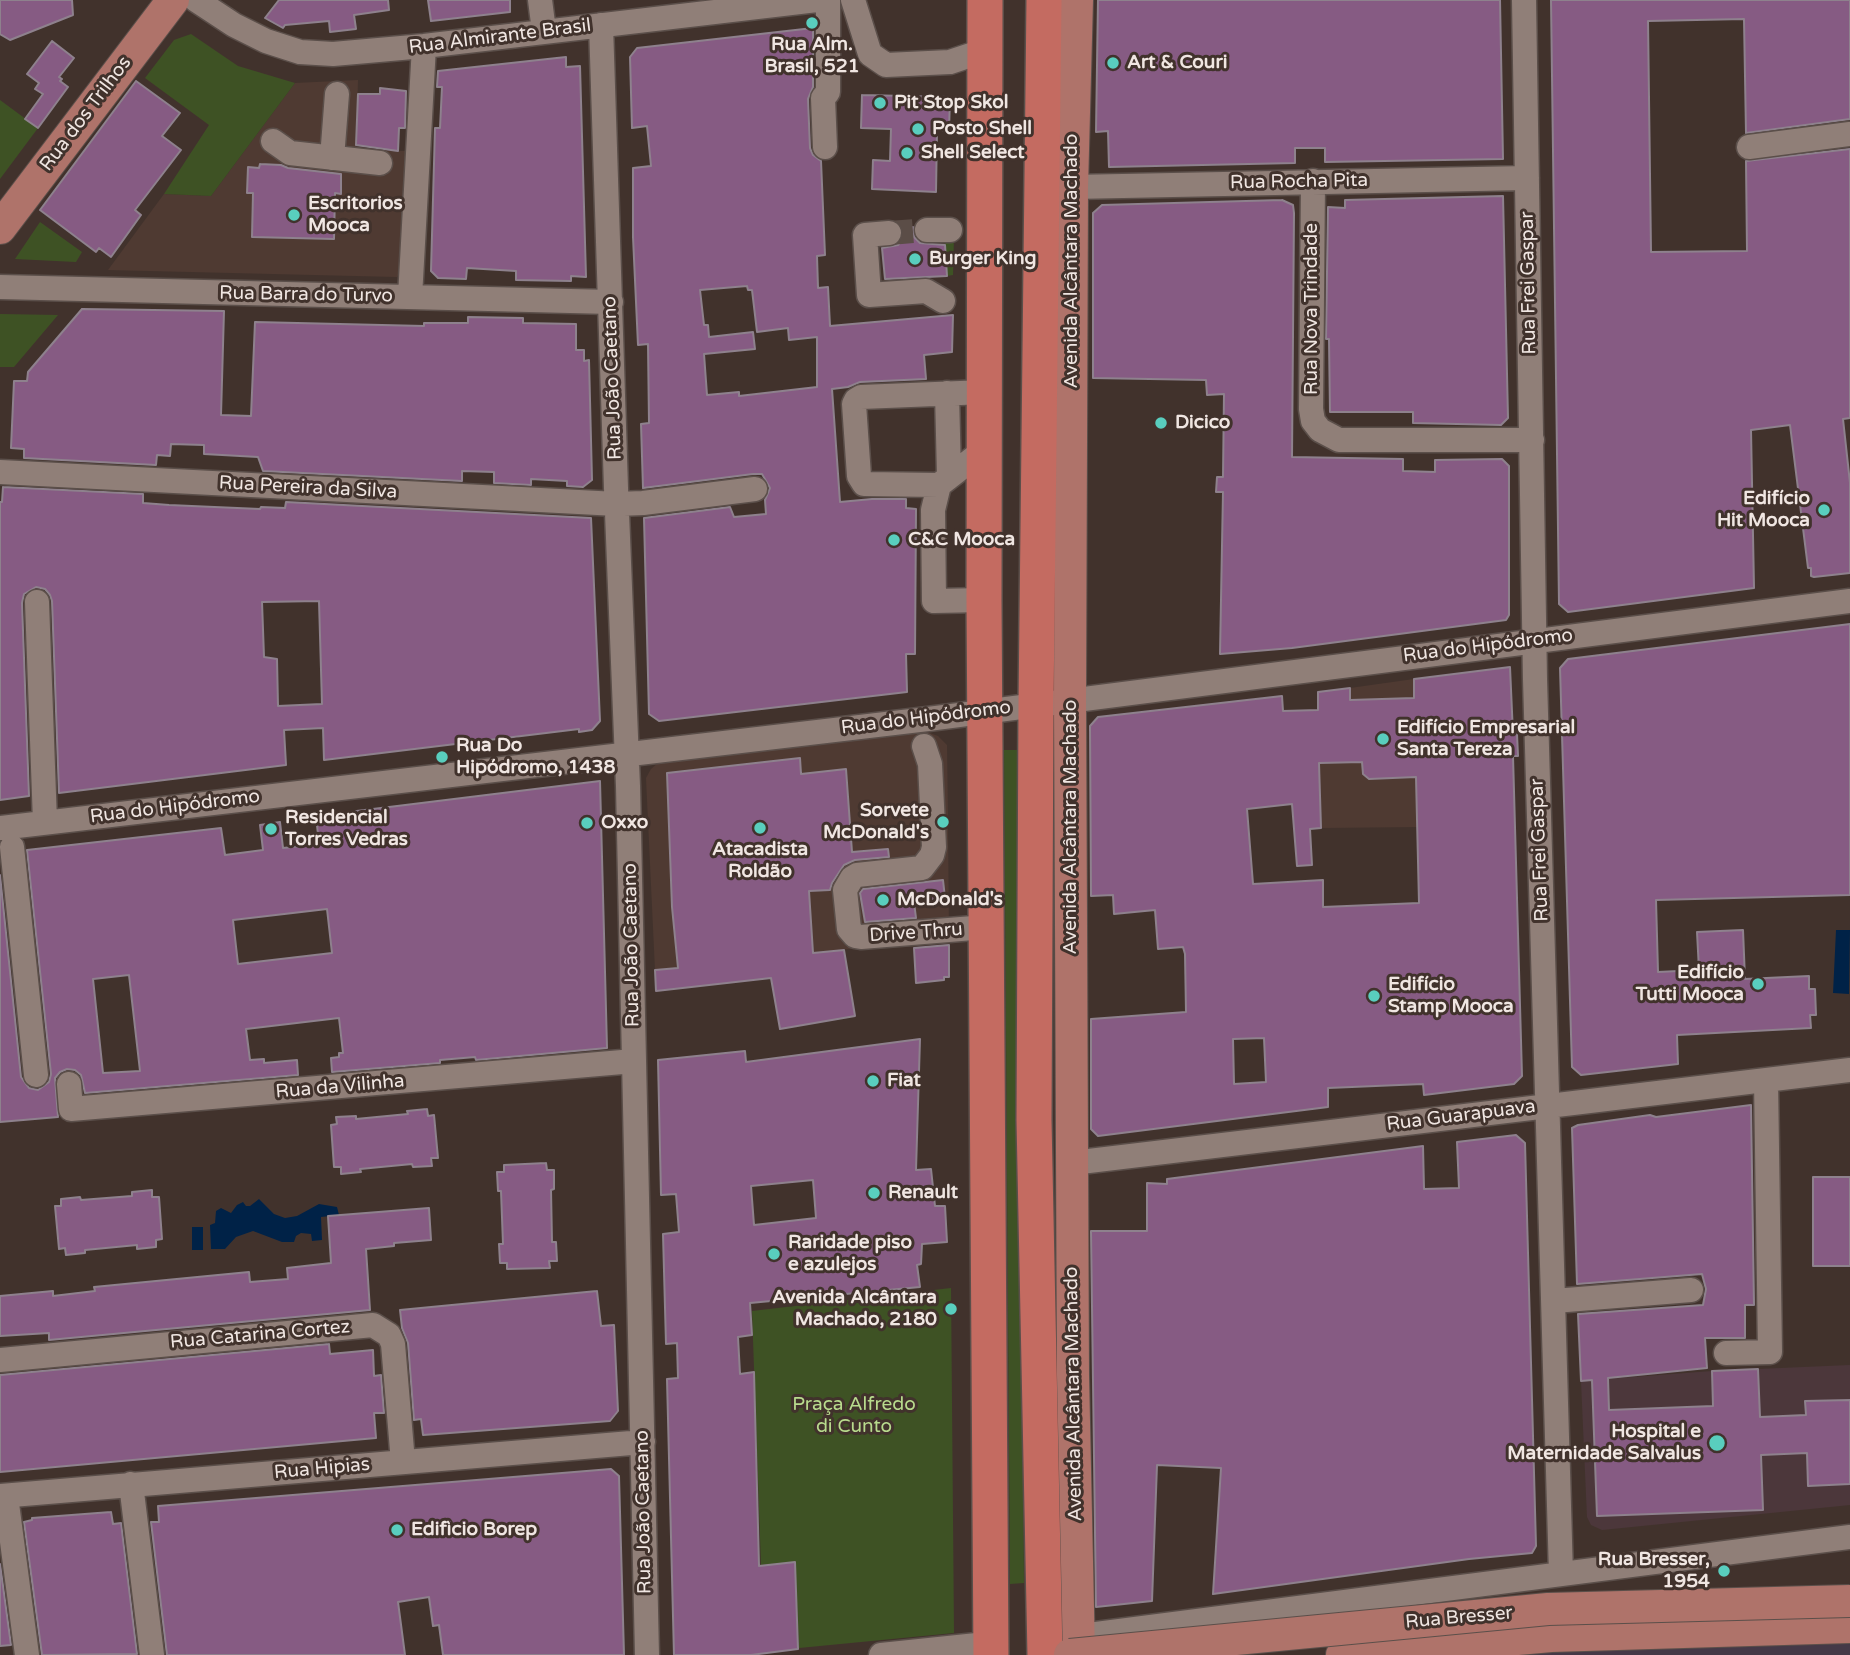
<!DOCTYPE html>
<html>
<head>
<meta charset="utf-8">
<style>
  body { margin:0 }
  canvas { display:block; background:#41322c }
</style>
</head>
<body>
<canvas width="1850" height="1655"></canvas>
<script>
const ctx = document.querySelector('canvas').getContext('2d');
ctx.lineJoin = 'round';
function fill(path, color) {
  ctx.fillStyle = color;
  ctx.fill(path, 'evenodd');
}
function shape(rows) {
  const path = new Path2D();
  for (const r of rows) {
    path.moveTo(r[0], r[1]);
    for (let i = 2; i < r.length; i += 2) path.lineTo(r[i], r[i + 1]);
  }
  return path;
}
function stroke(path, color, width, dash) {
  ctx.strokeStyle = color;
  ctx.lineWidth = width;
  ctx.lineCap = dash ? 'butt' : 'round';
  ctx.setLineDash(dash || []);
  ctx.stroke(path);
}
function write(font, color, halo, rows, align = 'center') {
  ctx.font = font + ' "Varela Round",sans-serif';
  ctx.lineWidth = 6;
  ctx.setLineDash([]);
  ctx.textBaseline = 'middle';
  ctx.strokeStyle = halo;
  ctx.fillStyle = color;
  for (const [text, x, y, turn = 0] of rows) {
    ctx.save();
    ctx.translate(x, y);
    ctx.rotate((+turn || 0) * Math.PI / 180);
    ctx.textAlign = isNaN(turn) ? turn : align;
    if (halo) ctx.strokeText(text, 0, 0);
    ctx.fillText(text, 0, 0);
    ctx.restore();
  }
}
const built = shape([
  [358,80,356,150,405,151,400,273,397,277,108,270,164,194,211,196,295,83],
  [1414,679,1418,827,1321,828,1319,763,1351,762,1350,688],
  [927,732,938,736,947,745,948,818,939,818,940,826,948,826,949,938,655,970,646,778,651,769,658,763]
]);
const industrial = shape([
  [1850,1639,1850,1655,1401,1655]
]);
const medical = shape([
  [1850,1365,1850,1505,1602,1530,1591,1525,1587,1517,1581,1381,1712,1371]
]);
const green = shape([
  [191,34,238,66,295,83,211,196,164,194,209,125,145,78,174,40],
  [0,100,38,128,0,179],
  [40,222,82,252,76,262,15,259],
  [944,236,954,236,953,275,947,276],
  [0,314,58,315,14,367,0,367],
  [1004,750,1017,750,1024,1583,1010,1584],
  [951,1288,954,1633,799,1648,795,1562,761,1565,752,1311]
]);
const water = shape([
  [1836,930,1850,930,1849,994,1833,993],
  [259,1199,274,1214,285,1218,297,1216,319,1204,337,1207,339,1215,321,1217,322,1240,312,1241,311,1234,301,1233,296,1236,294,1242,282,1242,253,1231,236,1237,225,1249,211,1249,210,1225,215,1223,216,1211,221,1208,231,1213,237,1205,243,1202,246,1206,250,1206],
  [192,1227,203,1227,203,1250,192,1250]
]);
const building = shape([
  [0,0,72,0,73,15,10,40,0,34,0,0],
  [279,0,388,0,389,10,354,15,356,29,330,32,329,21,285,25,283,28,265,18,279,0],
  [428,0,510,0,510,12,431,21,428,0],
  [1098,0,1500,0,1503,159,1325,162,1325,148,1295,148,1295,163,1109,167,1108,131,1096,132,1098,0],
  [1551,0,1850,0,1850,119,1746,133,1744,19,1648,21,1651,252,1747,251,1746,161,1850,149,1850,418,1843,419,1850,483,1850,573,1814,577,1811,576,1811,568,1808,568,1790,425,1751,430,1754,588,1568,612,1559,604,1551,0],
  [813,28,813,87,808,99,810,148,813,155,821,161,825,255,817,256,818,288,828,287,830,326,953,315,952,352,924,355,926,379,860,382,848,387,832,389,840,502,872,499,906,499,906,508,916,509,915,654,906,654,907,692,659,721,649,714,644,518,730,507,734,517,766,514,765,500,770,488,762,474,753,474,643,488,641,424,649,423,648,344,638,345,633,237,633,168,651,166,647,126,632,128,630,57,637,48,813,28],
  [747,286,748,290,752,290,757,332,788,328,789,340,817,337,817,387,739,396,739,392,707,395,704,354,755,349,753,332,709,337,708,325,704,325,700,290,747,286],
  [52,41,74,58,59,77,62,79,60,81,68,87,38,128,25,119,43,94,35,89,39,83,27,74,52,41],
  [566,57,566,67,580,66,586,277,571,276,571,281,516,280,516,271,467,268,466,279,438,278,431,271,435,128,440,128,442,87,437,87,438,71,566,57],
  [136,81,180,113,162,136,181,150,135,210,141,215,111,257,99,248,96,252,40,210,136,81],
  [380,88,406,91,405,128,399,128,398,151,356,145,358,94,380,94,380,88],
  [862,95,950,97,949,131,937,131,936,192,872,189,873,160,890,161,891,129,861,128,862,95],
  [260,164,281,165,288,168,341,174,341,194,335,193,334,239,252,237,253,193,247,193,248,167,259,168,260,164],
  [1503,196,1508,418,1501,425,1413,423,1413,412,1330,412,1329,339,1326,339,1328,207,1345,208,1345,200,1503,196],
  [1282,200,1293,205,1294,213,1292,457,1403,459,1403,471,1435,472,1435,460,1502,459,1509,466,1509,615,1506,620,1292,648,1220,654,1223,492,1216,492,1217,477,1223,477,1224,394,1207,395,1206,380,1093,378,1093,213,1102,205,1282,200],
  [913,227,914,237,920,243,945,245,947,276,885,279,882,248,898,245,903,239,902,228,913,227],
  [82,309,224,311,221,415,251,416,255,322,424,326,424,323,468,323,468,317,523,318,523,323,576,324,576,350,584,350,584,361,589,360,592,480,583,487,567,486,567,481,531,479,531,485,494,483,494,472,462,471,462,481,263,471,258,457,204,454,204,445,171,444,170,456,157,455,156,465,24,458,24,449,11,448,14,381,27,381,28,372,82,309],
  [3,487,143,494,143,503,169,505,260,509,261,507,285,508,286,502,591,518,600,721,592,730,579,732,579,729,324,760,323,728,284,730,286,765,59,793,52,601,50,595,45,589,36,587,24,594,22,603,29,796,0,800,0,502,2,502,3,487],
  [319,601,322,704,278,706,277,659,264,657,262,602,319,601],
  [1850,624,1850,895,1656,900,1658,972,1699,970,1697,932,1743,930,1745,979,1809,976,1809,989,1815,989,1816,1015,1810,1015,1811,1028,1677,1035,1678,1064,1581,1075,1572,1067,1560,668,1568,659,1850,624],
  [1510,667,1513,734,1517,734,1518,756,1513,756,1522,1076,1514,1084,1424,1095,1423,1084,1328,1088,1328,1107,1098,1136,1091,1129,1091,1019,1186,1012,1185,954,1183,947,1158,949,1155,910,1114,914,1113,895,1091,896,1090,726,1098,717,1282,696,1283,711,1318,710,1318,692,1350,688,1350,700,1414,698,1414,679,1510,667],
  [1362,762,1363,774,1369,779,1416,777,1419,903,1323,907,1323,880,1253,884,1247,809,1292,804,1297,866,1312,865,1310,829,1321,828,1319,763,1362,762],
  [1264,1038,1266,1082,1234,1084,1233,1039,1264,1038],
  [800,758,801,774,846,769,852,852,888,849,889,857,855,860,844,865,832,883,830,890,809,891,813,953,844,950,855,1016,780,1029,771,978,656,991,655,970,678,968,672,907,667,773,800,758],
  [600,781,607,1048,476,1060,475,1057,440,1060,440,1063,332,1072,331,1058,339,1057,339,1053,343,1053,339,1018,246,1029,250,1060,264,1059,264,1063,297,1060,298,1075,85,1093,81,1075,75,1070,67,1069,60,1072,55,1078,58,1117,0,1122,0,875,21,1077,29,1088,38,1090,49,1082,51,1074,27,850,221,828,225,855,263,850,260,825,280,822,283,848,319,844,316,816,600,781],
  [327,909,332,953,238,964,233,920,327,909],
  [129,975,140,1071,103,1073,93,979,129,975],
  [943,880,945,898,914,902,916,918,865,922,860,893,863,889,943,880],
  [949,945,949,977,944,977,944,980,916,983,914,948,949,945],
  [920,1039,916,1170,931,1169,935,1206,945,1206,947,1242,922,1244,921,1264,917,1265,920,1287,750,1303,752,1335,738,1337,740,1374,754,1372,759,1566,795,1562,798,1649,751,1655,674,1655,667,1379,678,1378,677,1343,666,1344,663,1234,679,1232,676,1194,661,1195,658,1060,745,1051,746,1062,920,1039],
  [813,1180,816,1218,754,1225,751,1186,813,1180],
  [1751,1105,1754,1305,1745,1305,1745,1338,1705,1338,1707,1368,1608,1378,1609,1410,1713,1406,1712,1371,1758,1369,1760,1417,1806,1415,1805,1401,1850,1400,1850,1484,1808,1486,1807,1453,1761,1455,1763,1510,1597,1516,1592,1380,1581,1381,1578,1314,1703,1305,1706,1289,1702,1274,1577,1284,1572,1128,1578,1125,1650,1115,1656,1117,1751,1105],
  [427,1109,428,1116,434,1115,438,1158,431,1158,432,1166,413,1167,412,1164,360,1169,361,1172,341,1174,341,1167,334,1167,331,1125,337,1124,336,1117,356,1116,356,1119,408,1114,407,1111,427,1109],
  [1516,1135,1525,1143,1536,1546,1532,1553,1469,1559,1213,1594,1221,1468,1157,1465,1152,1601,1096,1607,1091,1231,1147,1231,1147,1183,1167,1184,1167,1179,1423,1146,1424,1189,1459,1188,1457,1142,1516,1135],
  [546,1163,547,1170,554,1170,554,1189,551,1190,552,1242,556,1242,557,1261,549,1261,550,1268,507,1269,507,1263,500,1263,499,1244,503,1244,501,1191,498,1191,497,1172,504,1172,504,1165,546,1163],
  [1813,1177,1850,1177,1850,1266,1813,1266,1813,1177],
  [152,1190,152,1197,159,1197,162,1239,156,1240,156,1247,137,1249,137,1245,85,1250,85,1253,66,1255,65,1248,59,1249,55,1206,61,1206,61,1199,80,1197,81,1200,132,1196,132,1192,152,1190],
  [429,1208,431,1240,394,1243,394,1246,366,1249,370,1310,49,1340,49,1333,0,1336,0,1296,53,1291,53,1296,95,1291,94,1287,249,1272,250,1282,288,1279,287,1268,331,1263,328,1216,429,1208],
  [597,1291,601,1326,614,1325,618,1411,610,1421,423,1435,421,1419,414,1420,408,1343,402,1328,400,1310,597,1291],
  [329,1344,330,1354,373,1350,374,1376,381,1375,384,1413,374,1413,376,1438,0,1472,0,1375,329,1344],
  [611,1469,619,1476,624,1655,443,1655,439,1625,433,1626,429,1597,398,1602,405,1655,167,1655,151,1522,159,1522,158,1506,611,1469],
  [111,1512,113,1524,121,1523,137,1654,42,1655,24,1522,32,1520,32,1518,111,1512],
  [0,1564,11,1645,0,1646,0,1564]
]);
const minorTunnel = shape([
  [889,233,927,230]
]);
const minor = shape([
  [196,0,234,25,266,41,300,52,333,54,424,46,817,0],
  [540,0,544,31],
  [853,0,870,54,886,65,950,62,986,50],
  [1524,0,1535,679,1561,1574],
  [601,25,616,488,628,786,647,1655],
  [273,141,290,153,380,163],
  [825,147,823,98,828,92,828,0],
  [1749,147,1850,134],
  [332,158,337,94],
  [1313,181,1311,409,1313,421,1320,430,1339,440,1532,440],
  [1072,187,1527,178],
  [927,230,950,230],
  [889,233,865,235,869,295,926,291,943,301],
  [0,287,611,302],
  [410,297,424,46],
  [947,393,949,476],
  [0,472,617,504,643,503,755,489],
  [939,485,864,484,859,476,854,404,856,400,861,397,985,392],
  [984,600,934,601,933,510,939,485,984,450],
  [37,602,45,822],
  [924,746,930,764,934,847,932,855,922,868,857,875,852,878,845,890,849,929,855,936,861,937,986,927],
  [0,828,928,719,1850,601],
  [12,847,36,1075],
  [69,1084,71,1109,634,1061],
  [1072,1163,1850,1070],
  [1554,1301,1691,1290],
  [1726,1353,1770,1352,1766,1080],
  [0,1360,373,1325,389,1335,393,1344,403,1462],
  [131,1484,152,1655],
  [0,1496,643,1442],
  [6,1496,27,1655],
  [1096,1634,1850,1537],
  [881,1655,977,1645]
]);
const major = shape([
  [1077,0,1072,187,1070,699,1073,1375,1079,1655],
  [0,228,173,0],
  [1342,1655,1551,1636,1850,1627]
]);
const highway = shape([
  [985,0,984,600,991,1655],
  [1044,0,1036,704,1034,1120,1045,1655]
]);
const majorBridge = shape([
  [1070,1655,1548,1609,1850,1601]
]);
const markers = [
  [812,23,7,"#59cebe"],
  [1113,63,7,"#59cebe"],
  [880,103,7,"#59cebe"],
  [918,129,7,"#59cebe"],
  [907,153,7,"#59cebe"],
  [294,215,7,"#59cebe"],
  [915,259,7,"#59cebe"],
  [1161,423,7,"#59cebe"],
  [1824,510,7,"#59cebe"],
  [894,540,7,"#59cebe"],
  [1383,739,7,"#59cebe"],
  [442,757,7,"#59cebe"],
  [943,822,7,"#59cebe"],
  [587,823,7,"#59cebe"],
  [760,828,7,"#59cebe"],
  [271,829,7,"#59cebe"],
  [883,900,7,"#59cebe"],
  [1758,984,7,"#59cebe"],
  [1374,996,7,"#59cebe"],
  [873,1081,7,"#59cebe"],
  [874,1193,7,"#59cebe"],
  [774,1254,7,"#59cebe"],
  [951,1309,7,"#59cebe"],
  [1717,1443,9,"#59cebe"],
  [397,1530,7,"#59cebe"],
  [1724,1571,7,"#59cebe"]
];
const streetNames = [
  ["Rua Almirante Brasil",500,37,-7],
  ["Rua dos Trilhos",86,114,-53],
  ["Rua Rocha Pita",1299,182,-1],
  ["Avenida Alcântara Machado",1072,261,-90],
  ["Rua Frei Gaspar",1529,283,-91],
  ["Rua Barra do Turvo",306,295,1],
  ["Rua Nova Trindade",1312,309,-90],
  ["Rua João Caetano",613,378,-92],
  ["Rua Pereira da Silva",308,488,3],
  ["Rua do Hipódromo",1488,646,-7],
  ["Rua do Hipódromo",926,718,-7],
  ["Rua do Hipódromo",175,807,-7],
  ["Avenida Alcântara Machado",1071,827,-90],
  ["Rua Frei Gaspar",1540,850,-92],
  ["Drive Thru",916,933,-4],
  ["Rua João Caetano",632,945,-91],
  ["Rua da Vilinha",340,1087,-5],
  ["Rua Guarapuava",1461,1116,-7],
  ["Rua Catarina Cortez",260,1335,-5],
  ["Avenida Alcântara Machado",1074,1394,-91],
  ["Rua Hipias",322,1469,-5],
  ["Rua João Caetano",644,1512,-91],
  ["Rua Bresser",1459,1618,-5]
];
const poiNames = [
  ["Rua Alm.",812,45,"center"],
  ["Brasil, 521",812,67,"center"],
  ["Art & Couri",1127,63],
  ["Pit Stop Skol",894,103],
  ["Posto Shell",932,129],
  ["Shell Select",921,153],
  ["Escritorios",308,204],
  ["Mooca",308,226],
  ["Burger King",929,259],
  ["Dicico",1175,423],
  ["Edifício",1810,499,"right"],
  ["Hit Mooca",1810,521,"right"],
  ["C&C Mooca",908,540],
  ["Edifício Empresarial",1397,728],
  ["Santa Tereza",1397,750],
  ["Rua Do",456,746],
  ["Hipódromo, 1438",456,768],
  ["Sorvete",929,811,"right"],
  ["McDonald's",929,833,"right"],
  ["Residencial",285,818],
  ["Torres Vedras",285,840],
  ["Oxxo",601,823],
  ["Atacadista",760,850,"center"],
  ["Roldão",760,872,"center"],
  ["McDonald's",897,900],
  ["Edifício",1744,973,"right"],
  ["Tutti Mooca",1744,995,"right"],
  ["Edifício",1388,985],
  ["Stamp Mooca",1388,1007],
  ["Fiat",887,1081],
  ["Renault",888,1193],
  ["Raridade piso",788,1243],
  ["e azulejos",788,1265],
  ["Avenida Alcântara",937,1298,"right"],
  ["Machado, 2180",937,1320,"right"],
  ["Hospital e",1701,1432,"right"],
  ["Maternidade Salvalus",1701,1454,"right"],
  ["Edifìcio Borep",411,1530],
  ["Rua Bresser,",1710,1560,"right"],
  ["1954",1710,1582,"right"]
];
const parkNames = [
  ["Praça Alfredo",854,1405],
  ["di Cunto",854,1427]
];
fill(built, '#4f3a32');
fill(industrial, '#453947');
fill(medical, '#4c373b');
fill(green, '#3e5224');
fill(water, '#002247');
fill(building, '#865b83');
stroke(building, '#8e818d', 2);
stroke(minorTunnel, '#5b4d47', 24, [24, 12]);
stroke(minor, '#5b4f4a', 27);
stroke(major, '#5b4f4a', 34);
stroke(highway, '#5b4f4a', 38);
stroke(minor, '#907f78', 24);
stroke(major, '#af736a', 32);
stroke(highway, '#c46b61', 35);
stroke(majorBridge, '#5b4f4a', 34, []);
stroke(majorBridge, '#af736a', 32);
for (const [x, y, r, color] of markers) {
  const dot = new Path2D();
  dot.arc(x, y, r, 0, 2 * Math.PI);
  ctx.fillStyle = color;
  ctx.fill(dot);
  stroke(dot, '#41322c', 2.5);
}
write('19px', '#f0e6e2', '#41322c', streetNames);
write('bold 19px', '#f0e6e2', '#41322c', poiNames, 'left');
write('19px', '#b8db8d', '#41322c', parkNames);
</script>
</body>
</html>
